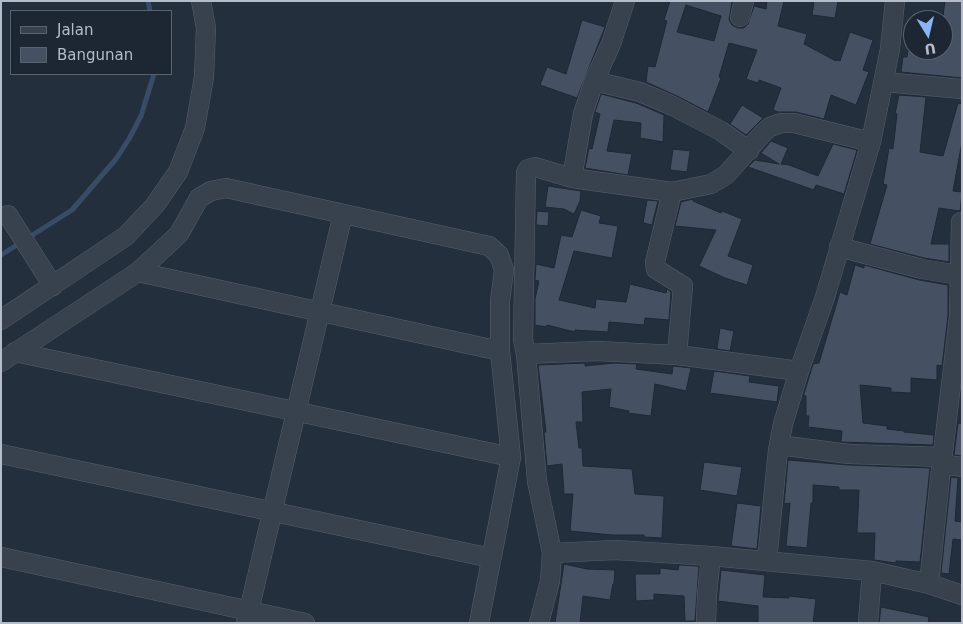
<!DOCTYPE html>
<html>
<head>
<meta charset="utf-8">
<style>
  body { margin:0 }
  #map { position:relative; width:963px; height:624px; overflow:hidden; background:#242f3e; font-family:"DejaVu Sans",sans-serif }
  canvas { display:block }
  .frame { position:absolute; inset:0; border:2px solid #b4bcc9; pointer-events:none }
  .legend { position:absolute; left:10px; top:10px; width:162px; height:65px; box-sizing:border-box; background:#1d2633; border:1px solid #59626f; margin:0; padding:6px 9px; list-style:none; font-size:15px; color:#b4bcc9 }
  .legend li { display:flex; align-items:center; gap:10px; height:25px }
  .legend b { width:25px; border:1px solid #59626f }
  .north { position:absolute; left:903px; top:10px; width:50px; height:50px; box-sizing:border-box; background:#1d2633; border:1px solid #59626f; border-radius:50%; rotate:171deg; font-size:14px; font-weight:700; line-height:20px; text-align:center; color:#b4bcc9 }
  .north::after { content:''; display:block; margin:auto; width:18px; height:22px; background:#8ab4f8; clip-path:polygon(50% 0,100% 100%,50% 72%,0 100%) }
</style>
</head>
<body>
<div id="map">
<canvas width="963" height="624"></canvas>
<div class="frame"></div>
<ul class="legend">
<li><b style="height:6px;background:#38414e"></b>Jalan</li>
<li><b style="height:14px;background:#455162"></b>Bangunan</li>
</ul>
<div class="north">U</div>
</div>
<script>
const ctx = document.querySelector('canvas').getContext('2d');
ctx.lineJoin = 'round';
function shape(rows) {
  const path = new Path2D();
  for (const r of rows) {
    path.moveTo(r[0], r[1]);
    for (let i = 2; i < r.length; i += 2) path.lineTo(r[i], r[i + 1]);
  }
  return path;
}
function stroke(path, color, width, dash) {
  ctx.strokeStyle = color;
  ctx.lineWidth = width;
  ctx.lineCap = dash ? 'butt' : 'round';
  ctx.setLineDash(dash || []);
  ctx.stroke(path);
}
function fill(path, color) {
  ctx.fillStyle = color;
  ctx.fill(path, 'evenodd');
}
const stream = shape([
  [148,1,150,11],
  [1,255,72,210,91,188,116,159,129,139,141,116,154,74]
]);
const building = shape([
  [670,1,732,1,729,20,732,25,738,28,744,28,748,24,754,6,766,9,767,1,784,1,778,26,807,34,804,44,836,61,837,60,840,61,850,32,873,40,863,70,869,72,856,105,831,95,824,119,796,112,778,112,773,110,781,88,759,80,758,83,746,79,757,50,729,43,719,77,721,78,708,112,677,96,646,82,648,66,655,67,667,21,664,20,670,1],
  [686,5,721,16,714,41,677,32,686,5],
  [814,1,838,1,835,18,812,15,814,1],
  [945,1,962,1,962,78,901,72,903,57,907,57,908,50,943,50,943,16,945,1],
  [582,20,605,27,577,98,540,85,547,67,566,74,582,20],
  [601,94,636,103,664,115,663,142,640,138,641,123,614,120,607,151,632,154,628,175,585,168,589,148,592,149,600,114,595,112,601,94],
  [899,95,926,97,920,152,943,156,958,103,962,104,962,142,953,191,962,192,960,211,939,208,931,244,949,244,949,262,924,258,870,244,887,185,883,184,889,148,893,149,897,114,895,114,899,95],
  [742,105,763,118,746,135,730,124,742,105],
  [771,141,788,148,781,164,789,165,818,176,833,144,857,150,844,194,816,185,814,190,748,167,755,160,779,164,761,153,771,141],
  [673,149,690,151,687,172,670,170,673,149],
  [548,186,581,191,580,201,574,214,564,209,545,207,548,186],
  [693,199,693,201,721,213,722,211,742,219,728,256,753,265,747,285,725,278,699,266,716,230,675,226,681,202,693,199],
  [647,200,658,201,652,225,643,223,647,200],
  [581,210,601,216,599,223,618,226,612,258,574,251,559,300,595,308,596,299,626,302,630,284,666,293,667,289,671,292,669,320,645,318,644,325,609,322,608,332,575,330,575,332,547,325,546,327,535,325,535,299,539,281,535,280,536,264,554,268,561,235,572,237,581,210],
  [537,211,549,212,548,226,536,225,537,211],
  [855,265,864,268,864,265,919,280,948,285,948,316,942,366,937,365,937,380,911,378,911,393,891,392,891,388,860,385,863,423,887,426,887,429,904,431,904,432,934,435,933,445,841,442,842,431,808,427,809,416,806,416,806,396,804,396,804,394,813,364,819,363,840,292,847,295,855,265],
  [720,328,734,331,730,351,717,349,720,328],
  [585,363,585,366,614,363,637,364,636,369,672,374,673,366,691,368,686,391,655,384,651,416,628,413,629,411,609,407,611,389,582,392,583,422,576,422,579,448,582,448,583,466,632,469,635,494,664,496,662,538,644,537,644,535,612,535,570,531,573,494,564,494,562,464,547,466,544,432,546,432,538,365,585,363],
  [714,371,750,376,749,382,779,386,777,402,710,393,714,371],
  [958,423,962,424,962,456,954,455,958,423],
  [788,460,849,465,930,468,920,562,896,561,896,563,874,560,875,533,857,533,859,490,839,490,839,487,813,485,813,503,811,503,807,548,786,546,790,503,784,504,788,460],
  [704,462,742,467,737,496,700,490,704,462],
  [951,477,958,478,955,521,962,522,962,540,953,539,949,574,941,573,951,477],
  [737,503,761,506,757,549,731,546,737,503],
  [564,564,587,569,615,570,614,584,613,584,610,600,583,596,580,623,555,623,564,564],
  [679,565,699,566,695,621,685,621,684,596,654,594,654,600,636,601,635,574,660,574,660,568,678,570,679,565],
  [721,570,765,575,763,597,789,598,789,596,816,599,813,623,758,623,758,606,718,601,721,570],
  [881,607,929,617,928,623,879,623,881,607]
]);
const minor = shape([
  [740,17,744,1],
  [594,81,640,92,673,106,721,131,749,151],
  [884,82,962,89],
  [572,178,583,114,594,81,611,44,625,1],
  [672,192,655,262,656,269,683,286,677,355],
  [8,215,53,286],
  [839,247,922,269,959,275],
  [138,272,500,351],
  [1,320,126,236,155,205,178,172,195,128,204,77,206,28,201,1],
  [15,352,511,457],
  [526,354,597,351,677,355,799,371],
  [1,362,138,272,179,234,199,198,211,191,226,188,489,246,499,255,504,270,500,301,500,351,511,457,479,623],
  [779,445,849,454,942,457],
  [1,454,491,558],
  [941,464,962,467],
  [552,553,616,550,711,556,872,571,929,584,962,595],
  [1,557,305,623],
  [767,561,778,450,783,424,799,371,825,297,871,142,890,49,895,1],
  [929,584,940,478,959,317,961,222],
  [246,623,343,214],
  [539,623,550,581,552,553,537,481,526,354,523,340,526,173,528,169,535,167,572,178,672,192,711,184,726,175,763,133,770,127,781,123,794,123,871,142],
  [706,623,707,594,711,556],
  [868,623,872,571]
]);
stroke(stream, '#394c67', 5);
fill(building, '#455162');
stroke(building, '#1f2835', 1);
stroke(minor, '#565f6c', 20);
stroke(minor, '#38414e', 19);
</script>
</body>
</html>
